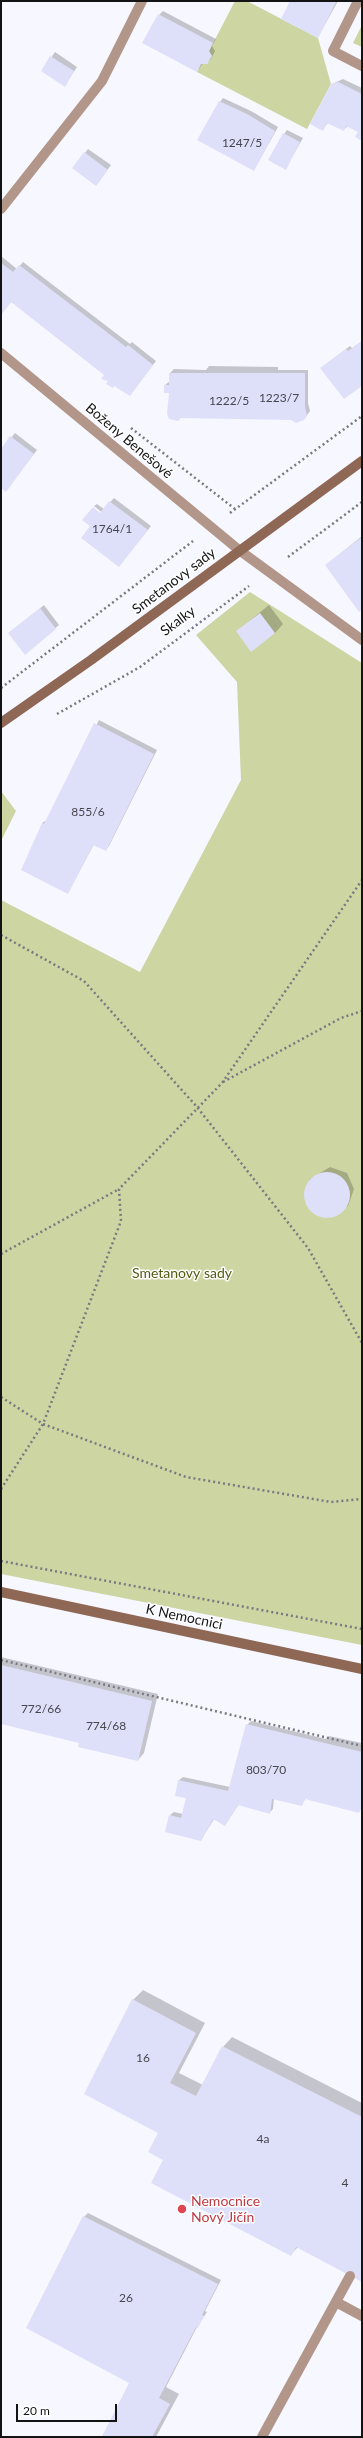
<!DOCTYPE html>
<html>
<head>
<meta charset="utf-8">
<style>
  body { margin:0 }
  #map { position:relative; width:363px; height:2438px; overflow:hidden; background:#f6f7ff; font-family:Lato,sans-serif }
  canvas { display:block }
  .frame { position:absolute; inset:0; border:2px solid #131316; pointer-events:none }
  .scale { position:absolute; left:16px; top:2404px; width:101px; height:18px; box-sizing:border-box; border:2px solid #131316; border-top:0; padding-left:5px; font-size:12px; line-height:14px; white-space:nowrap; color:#131316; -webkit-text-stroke:3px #fff; paint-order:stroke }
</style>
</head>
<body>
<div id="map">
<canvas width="363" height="2438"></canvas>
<div class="frame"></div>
<div class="scale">20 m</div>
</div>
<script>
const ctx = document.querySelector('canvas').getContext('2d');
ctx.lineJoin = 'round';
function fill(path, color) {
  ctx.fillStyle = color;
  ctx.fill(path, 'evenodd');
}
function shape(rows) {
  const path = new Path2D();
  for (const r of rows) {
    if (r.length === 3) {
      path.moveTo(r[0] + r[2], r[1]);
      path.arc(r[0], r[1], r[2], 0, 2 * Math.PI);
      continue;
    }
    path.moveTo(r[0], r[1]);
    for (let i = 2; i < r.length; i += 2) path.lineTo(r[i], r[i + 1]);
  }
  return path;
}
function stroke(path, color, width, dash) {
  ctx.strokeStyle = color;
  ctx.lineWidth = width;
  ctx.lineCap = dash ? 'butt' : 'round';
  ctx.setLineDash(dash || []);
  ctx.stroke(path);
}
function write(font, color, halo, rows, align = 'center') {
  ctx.font = font + ' Lato,sans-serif';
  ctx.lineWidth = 3;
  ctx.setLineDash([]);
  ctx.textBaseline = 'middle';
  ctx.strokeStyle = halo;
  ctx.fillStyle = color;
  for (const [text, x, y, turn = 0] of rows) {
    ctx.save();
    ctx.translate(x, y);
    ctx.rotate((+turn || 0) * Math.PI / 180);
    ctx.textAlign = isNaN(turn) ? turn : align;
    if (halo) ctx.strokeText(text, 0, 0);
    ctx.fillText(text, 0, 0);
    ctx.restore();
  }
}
const green = shape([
  [235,1,247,1,318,38,331,84,307,129,197,72,201,64,207,64,212,56,209,51],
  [362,25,362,47,353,43],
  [250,592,362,663,362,1645,1,1574,1,900,140,972,241,780,237,682,196,635],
  [1,791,16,811,1,841]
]);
const shadow = shape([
  [291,1,338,1,318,37,282,18],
  [163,11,216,39,212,46,215,51,211,59,207,63,203,63,197,71,159,15],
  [55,52,77,67,65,85,42,71],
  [343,79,362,88,362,140,359,132,348,126,343,130,328,123,323,129,332,84],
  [223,98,251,111,278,127,254,170,220,102],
  [287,130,303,138,285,169,284,134],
  [88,149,111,165,96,185,73,168],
  [1,256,17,269,23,262,130,344,132,342,156,361,130,395,12,301,1,314],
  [362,341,362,384,321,368,350,346,352,348],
  [209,366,278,367,278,370,308,370,308,403,310,411,304,419,291,419,170,392,165,385,170,381,170,373,174,369,206,370],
  [15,433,37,450,9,486,1,487,1,450],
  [114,498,151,526,122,562,103,517,105,515,94,506,97,504,104,509],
  [362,536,362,608,326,565],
  [44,605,59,625,25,653,14,629],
  [269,605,283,624,275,633,237,631],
  [99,720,157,750,109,846,105,850,94,844,68,893,42,823,47,820],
  [330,1167,347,1173,354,1189,348,1206,327,1217,311,1211,304,1195,310,1179],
  [1,1657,158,1694,144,1753,138,1760,80,1742,1,1723],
  [251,1721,326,1739,329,1736,362,1743,362,1808,358,1812,306,1798,301,1805,274,1798,273,1809,269,1813,239,1804,225,1825,214,1819,201,1840,170,1815,174,1812,183,1814,187,1798,179,1780,183,1777,230,1787,247,1725],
  [143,1990,205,2023,179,2073,203,2085,223,2047,232,2037,362,2103,362,2281,298,2247,291,2254,165,2159,133,2000],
  [88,2213,221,2280,205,2311,207,2312,197,2327,166,2387,179,2394,156,2437,102,2437,130,2383,84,2217]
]);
const building = shape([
  [290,1,336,2,318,38,281,19],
  [158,14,213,43,209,51,212,56,207,64,201,64,197,72,142,43],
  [50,56,74,71,65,87,41,71],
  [338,82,362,94,362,141,355,137,358,132,346,126,344,131,327,123,323,131,310,124,331,84],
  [219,101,247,114,275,131,254,171,197,140],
  [283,133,300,142,286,170,268,160],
  [84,152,108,170,96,186,72,168],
  [1,263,13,272,19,265,126,347,128,345,153,365,130,396,114,386,113,388,106,384,108,381,101,379,104,375,11,302,1,315],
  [362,341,362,386,344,399,320,368,346,349,348,351],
  [169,373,305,373,305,407,307,416,304,420,296,423,291,420,181,418,178,421,169,419,167,414,169,393,164,393,164,385,169,385],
  [10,436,34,454,6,492,1,488,1,449],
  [109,501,148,530,119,567,81,538,90,526,82,520,93,507,100,513],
  [362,537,362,610,359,612,325,565],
  [40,608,56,629,25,655,8,633],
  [260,613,275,633,251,652,236,631],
  [94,723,154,754,106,851,93,845,68,894,21,870,42,823,44,824],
  [327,1195,23],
  [1,1665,152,1701,138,1761,78,1747,79,1743,1,1724],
  [246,1724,362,1752,362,1806,359,1813,305,1799,302,1806,272,1799,270,1814,238,1805,225,1826,213,1819,201,1841,165,1832,169,1815,181,1818,186,1798,175,1796,178,1780,228,1791],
  [132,1999,196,2033,170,2083,196,2096,222,2046,362,2117,362,2282,296,2247,291,2256,151,2183,163,2160,148,2152,158,2133,84,2094],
  [83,2216,218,2284,202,2315,204,2316,198,2328,196,2327,159,2398,170,2404,152,2437,102,2437,129,2383,26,2328]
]);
const path = shape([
  [131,428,235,509],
  [230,513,362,416],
  [288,557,362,502],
  [1,688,193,541],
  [57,714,140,667,249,586],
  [1,935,84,981,197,1107,308,1248,362,1343],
  [223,1082,341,1018,362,1011],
  [1,1254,119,1189],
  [1,1397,43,1424,186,1477,331,1502,362,1499],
  [1,1489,43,1424,121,1221,119,1189,222,1083,362,880],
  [1,1561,362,1629],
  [1,1660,362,1746]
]);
const lane = shape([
  [336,2302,362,2316],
  [262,2437,350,2276]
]);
const street = shape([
  [358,1,333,51,362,66],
  [1,209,102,81,142,1],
  [1,353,239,550,362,640]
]);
const secondary = shape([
  [1,723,91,660,362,461],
  [1,1592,362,1669]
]);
const markers = [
  [182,2209,5,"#e0444e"]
];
const numberNames = [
  ["1247/5",242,143],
  ["1223/7",279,398],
  ["1222/5",229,401],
  ["1764/1",112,529],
  ["855/6",88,812],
  ["772/66",41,1709],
  ["774/68",106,1726],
  ["803/70",266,1770],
  ["16",143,2058],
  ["4a",263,2139],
  ["4",345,2183],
  ["26",126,2298]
];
const streetNames = [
  ["Boženy Benešové",129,441,40],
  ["Smetanovy sady",174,581,-37],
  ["Skalky",178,621,-37],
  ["K Nemocnici",184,1617,12]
];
const parkNames = [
  ["Smetanovy sady",182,1273]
];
const healthNames = [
  ["Nemocnice",191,2201],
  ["Nový Jičín",191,2217]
];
fill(green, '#cdd5a3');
fill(shadow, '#0003');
fill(building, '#dee0fa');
stroke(path, '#797a7f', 2.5, [2, 3]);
stroke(lane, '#b29689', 10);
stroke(street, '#b29689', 10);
stroke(secondary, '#8f6755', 10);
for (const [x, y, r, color] of markers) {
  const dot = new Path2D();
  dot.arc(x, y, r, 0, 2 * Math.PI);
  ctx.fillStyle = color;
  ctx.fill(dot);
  stroke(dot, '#fff', 1.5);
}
write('12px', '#46464f', null, numberNames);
write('14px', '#131316', '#fff', streetNames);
write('14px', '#535b12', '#fff', parkNames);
write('14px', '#be3a42', '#fff', healthNames, 'left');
</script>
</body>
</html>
